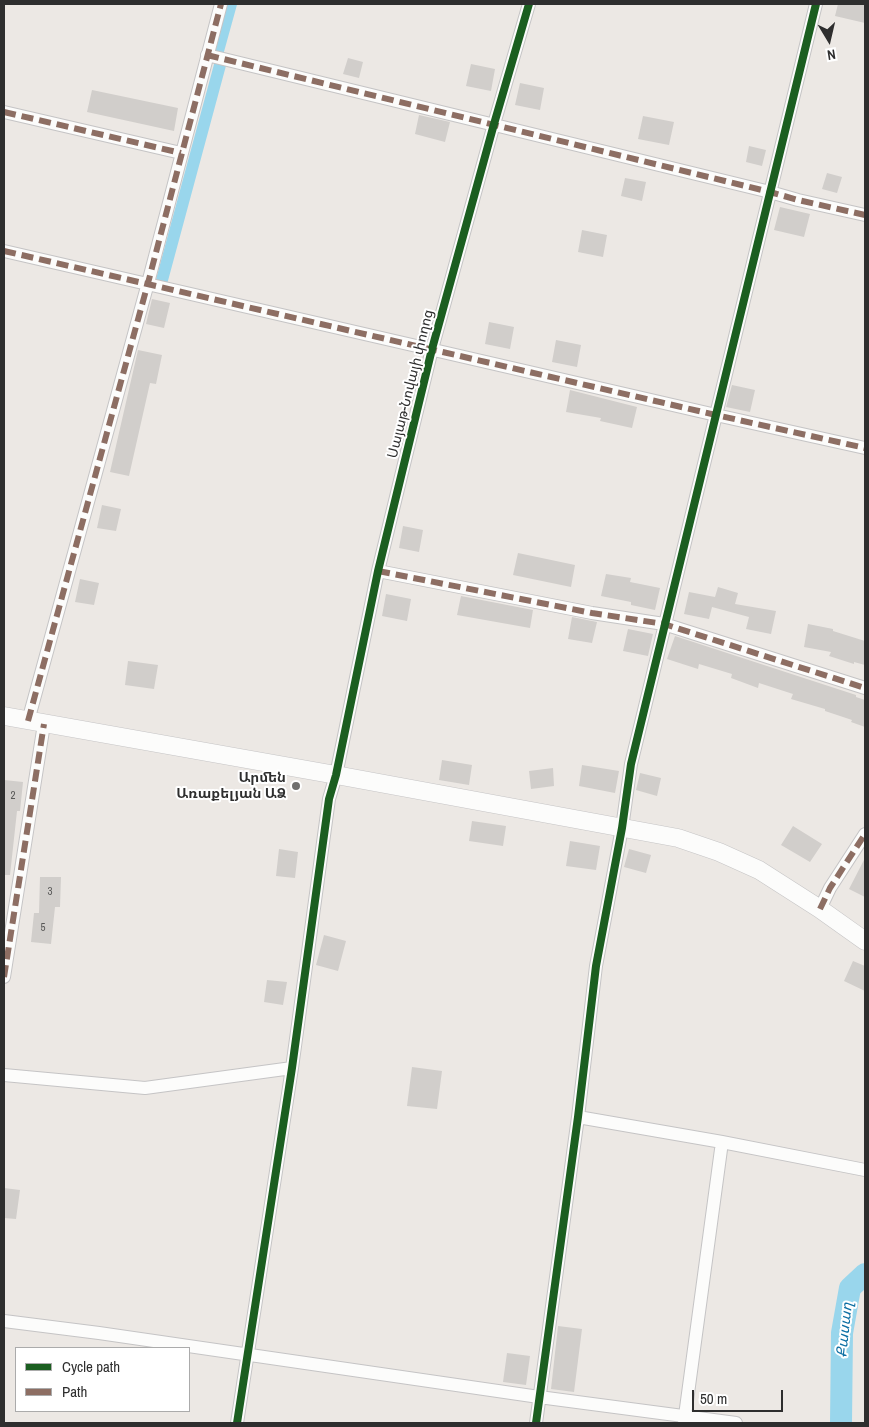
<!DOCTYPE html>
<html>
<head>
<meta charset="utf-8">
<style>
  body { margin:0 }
  #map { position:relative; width:869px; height:1427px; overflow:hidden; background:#ece8e4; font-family:"Archivo Narrow",sans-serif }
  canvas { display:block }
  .frame { position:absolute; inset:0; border:5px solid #2e2e2e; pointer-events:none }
  .legend { position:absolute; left:15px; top:1347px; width:175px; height:65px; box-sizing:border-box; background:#fff; border:1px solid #ababab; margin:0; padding:6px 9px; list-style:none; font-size:15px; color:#2e2e2e }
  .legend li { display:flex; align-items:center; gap:10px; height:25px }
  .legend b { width:25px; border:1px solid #ababab }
  .north { position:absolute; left:804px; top:15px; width:50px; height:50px; -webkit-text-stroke:4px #fff; paint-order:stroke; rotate:171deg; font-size:14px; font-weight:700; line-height:20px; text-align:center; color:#2e2e2e }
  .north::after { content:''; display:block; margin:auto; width:18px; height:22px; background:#2e2e2e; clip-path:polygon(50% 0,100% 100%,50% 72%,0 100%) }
  .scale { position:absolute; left:692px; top:1390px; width:91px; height:22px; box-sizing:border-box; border:2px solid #2e2e2e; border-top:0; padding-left:6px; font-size:15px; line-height:18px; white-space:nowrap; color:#2e2e2e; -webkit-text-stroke:4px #fff; paint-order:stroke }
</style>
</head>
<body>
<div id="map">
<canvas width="869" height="1427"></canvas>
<div class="frame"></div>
<ul class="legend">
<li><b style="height:6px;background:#1b5e20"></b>Cycle path</li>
<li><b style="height:6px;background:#8d6e63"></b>Path</li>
</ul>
<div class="north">N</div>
<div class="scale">50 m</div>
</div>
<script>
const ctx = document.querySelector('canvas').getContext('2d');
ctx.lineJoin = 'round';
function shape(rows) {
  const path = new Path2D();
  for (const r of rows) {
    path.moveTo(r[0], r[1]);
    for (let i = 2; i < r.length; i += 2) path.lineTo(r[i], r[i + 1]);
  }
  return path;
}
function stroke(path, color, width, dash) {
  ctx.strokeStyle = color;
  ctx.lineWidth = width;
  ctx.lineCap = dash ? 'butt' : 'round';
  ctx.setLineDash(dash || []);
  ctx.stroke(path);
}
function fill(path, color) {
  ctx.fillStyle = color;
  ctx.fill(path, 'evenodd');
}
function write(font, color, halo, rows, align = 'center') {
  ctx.font = font + ' "Archivo Narrow","Noto Sans Armenian",sans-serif';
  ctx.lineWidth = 4;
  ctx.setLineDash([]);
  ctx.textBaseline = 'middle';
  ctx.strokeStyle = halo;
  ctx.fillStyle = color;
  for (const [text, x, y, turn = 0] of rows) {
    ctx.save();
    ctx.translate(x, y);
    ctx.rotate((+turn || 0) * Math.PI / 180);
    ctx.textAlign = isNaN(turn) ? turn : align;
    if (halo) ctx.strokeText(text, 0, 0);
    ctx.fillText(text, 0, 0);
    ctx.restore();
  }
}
const canal = shape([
  [218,51,231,4],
  [162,280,220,65]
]);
const river = shape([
  [841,1423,842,1333,850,1288,865,1274]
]);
const building = shape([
  [838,4,865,4,865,23,835,16],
  [348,58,363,62,359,78,343,74],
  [471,64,495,69,491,91,466,86],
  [520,83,544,88,540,110,515,105],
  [92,90,178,108,174,131,87,112],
  [419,115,450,122,445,142,415,134],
  [643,116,674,122,669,145,638,139],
  [749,146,766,150,762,166,746,162],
  [827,173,842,177,837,193,822,189],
  [625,178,646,182,642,201,621,196],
  [780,207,810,214,804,237,774,230],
  [582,230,607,235,603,257,578,252],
  [152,299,170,303,164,328,146,324],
  [489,322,514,327,510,349,485,344],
  [556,340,581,345,577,367,552,362],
  [138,350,162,355,156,384,150,383,129,476,110,472],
  [732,385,755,390,750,412,726,407],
  [570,390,637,407,632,428,600,421,601,418,566,412],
  [102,505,121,509,116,531,97,528],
  [403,526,423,530,419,552,399,548],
  [518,553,575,565,571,587,513,575],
  [606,574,631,578,630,582,660,588,655,610,631,605,631,602,601,596],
  [80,579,99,583,94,605,75,602],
  [718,587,738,593,735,604,776,611,771,634,746,629,749,617,712,607,709,619,684,614,689,592,715,597],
  [386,594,411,599,407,621,382,616],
  [461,596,533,610,530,628,457,615],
  [572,617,597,622,592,643,568,639],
  [808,624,833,629,833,631,865,641,865,665,854,662,854,664,829,656,831,652,804,647],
  [628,629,653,634,648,656,623,651],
  [675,636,856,695,856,697,865,700,865,727,851,722,852,720,825,711,825,709,791,699,793,694,759,683,758,688,731,678,732,674,699,664,698,669,667,659],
  [128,661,158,665,154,689,125,685],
  [442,760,472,765,469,785,439,780],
  [582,765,619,771,615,793,579,786],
  [553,768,554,786,531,789,529,771],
  [640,773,661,778,657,796,636,790],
  [4,780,23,782,20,811,17,811,10,875,4,875],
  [472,821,506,826,503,846,469,841],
  [793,826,822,844,810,862,781,845],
  [570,841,600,846,596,870,566,866],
  [279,849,298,852,295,878,276,876],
  [629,849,651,855,646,873,624,867],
  [865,858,865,897,849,889],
  [40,877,61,877,60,907,55,907,51,944,31,942,34,913,39,913],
  [324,935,346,941,338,971,316,965],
  [853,961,865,966,865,991,844,981],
  [267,980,287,982,283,1005,264,1002],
  [412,1067,442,1071,437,1109,407,1106],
  [4,1188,20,1190,16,1219,4,1218],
  [558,1326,582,1329,574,1392,551,1389],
  [507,1353,530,1356,526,1385,503,1382]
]);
const minor = shape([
  [207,55,770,192,798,200,865,215],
  [4,112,181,153],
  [4,251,716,415,865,448],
  [378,571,592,613,664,624,865,688],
  [28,721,148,283,221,4],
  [820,909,830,888,865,834],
  [4,977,44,724],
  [4,1075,145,1088,292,1068],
  [578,1117,722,1142,865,1170],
  [4,1321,99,1333,539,1397,736,1423],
  [237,1423,292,1068,329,799,336,775,378,571,432,349,494,124,529,4],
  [536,1423,578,1117,596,966,622,828,631,764,816,4],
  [684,1423,722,1142]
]);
const secondary = shape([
  [4,716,336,775,678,838,719,852,759,870,820,909,865,941]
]);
const quiet = shape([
  [207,55,770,192,798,200,865,215],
  [4,112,181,153],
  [4,251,716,415,865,448],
  [378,571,592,613,664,624,865,688],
  [28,721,148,283,221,4],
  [820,909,830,888,865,834],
  [4,977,44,724]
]);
const cycleway = shape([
  [237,1423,292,1068,329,799,336,775,378,571,432,349,494,124,529,4],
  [536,1423,578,1117,596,966,622,828,631,764,816,4]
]);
const markers = [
  [296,786,5,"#706f6e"]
];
const numberNames = [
  ["2",13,796],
  ["3",50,892],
  ["5",43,928]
];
const streetNames = [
  ["Սայաթ-Նովայի փողոց",411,384,-76]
];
const poiNames = [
  ["Արմեն",286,778],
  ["Առաքելյան ԱՁ",286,794]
];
const waterNames = [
  ["Քասաղ",845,1330,-84]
];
stroke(canal, '#99d6ec', 12);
stroke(river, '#99d6ec', 22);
fill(building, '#d1cecb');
stroke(minor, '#c5c4c5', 14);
stroke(secondary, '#c5c4c5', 19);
stroke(minor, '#fcfcfb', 12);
stroke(secondary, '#fcfcfb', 18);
stroke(quiet, '#8d6e63', 6, [12, 6]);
stroke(cycleway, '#1b5e20', 8);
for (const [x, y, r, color] of markers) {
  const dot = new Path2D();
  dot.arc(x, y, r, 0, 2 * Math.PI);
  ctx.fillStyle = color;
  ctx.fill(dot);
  stroke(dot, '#fff', 2);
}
write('11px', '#585857', null, numberNames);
write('14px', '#2e2e2e', '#fff', streetNames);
write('bold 14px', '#2e2e2e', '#fff', poiNames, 'right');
write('italic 15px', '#0d6fa3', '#fff', waterNames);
</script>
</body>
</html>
